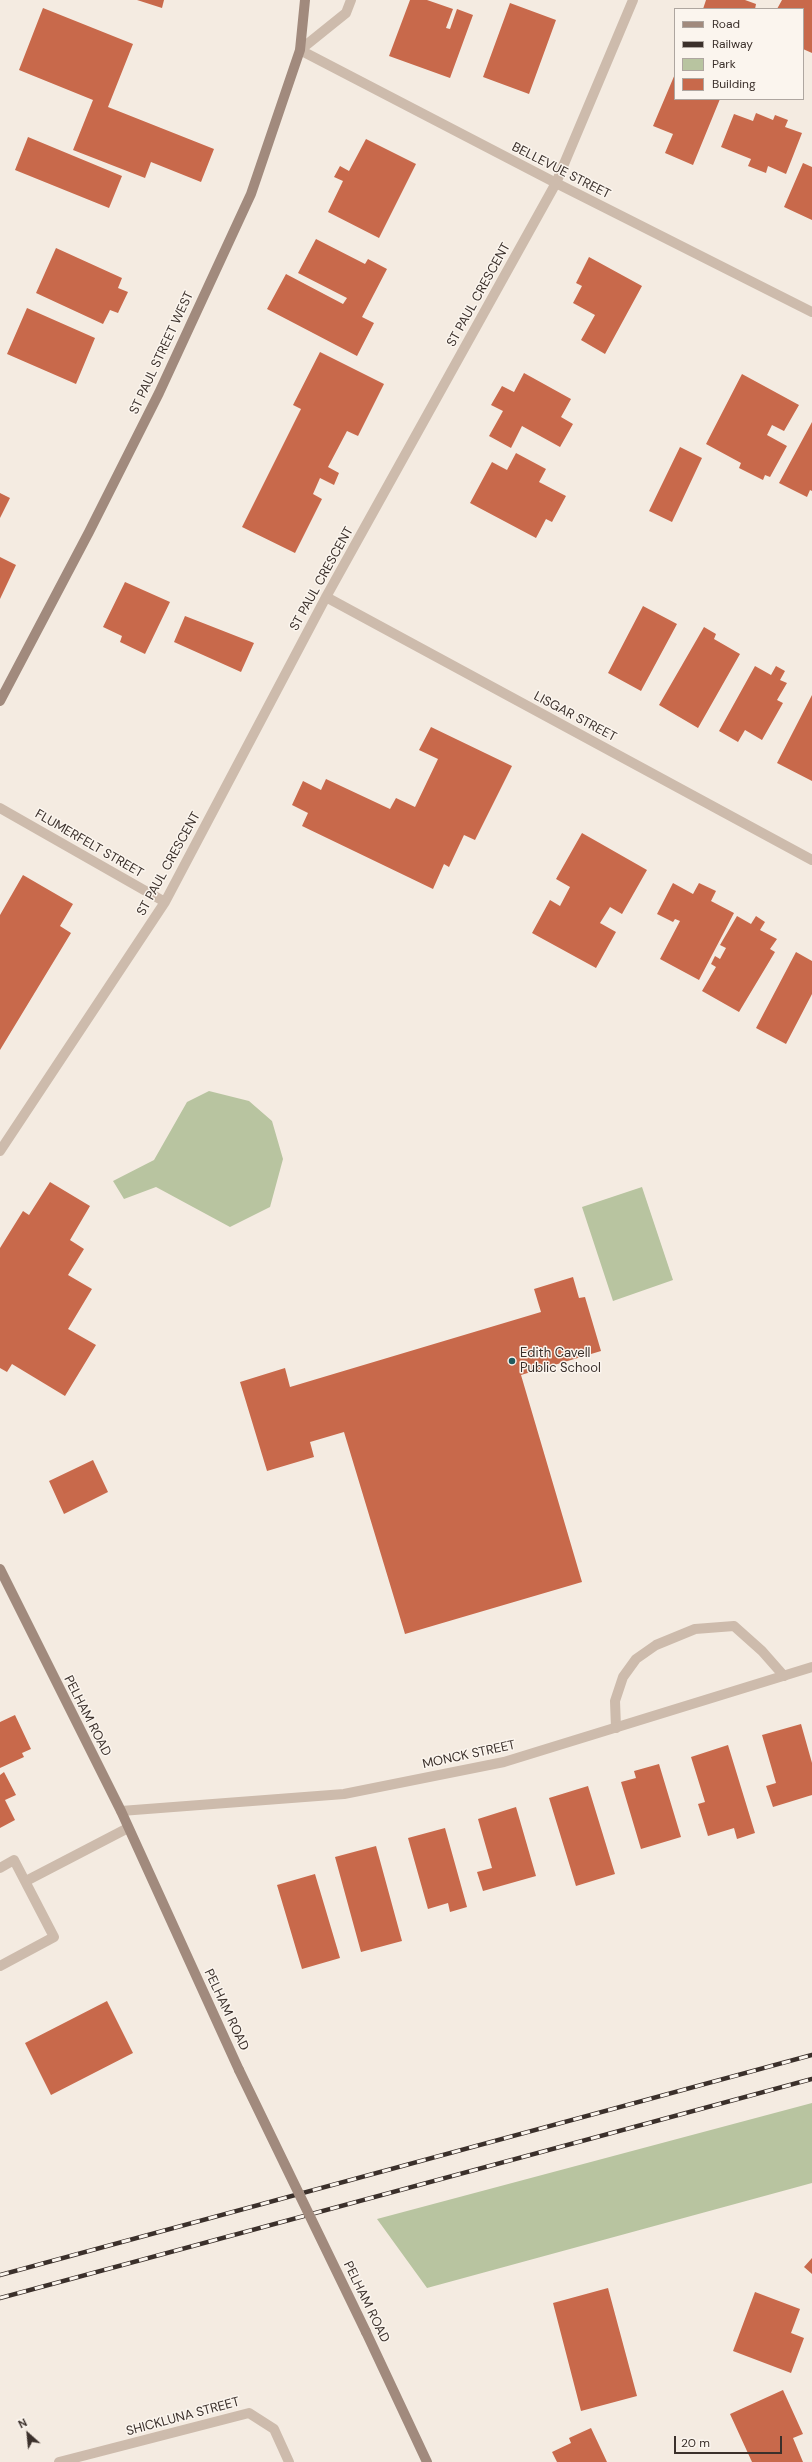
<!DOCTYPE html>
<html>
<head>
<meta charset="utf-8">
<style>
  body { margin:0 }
  #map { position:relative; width:812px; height:2462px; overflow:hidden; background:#f4ebe1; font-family:"DM Sans",sans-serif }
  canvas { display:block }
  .legend { position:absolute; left:674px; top:8px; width:130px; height:92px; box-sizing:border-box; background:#fbf5ee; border:1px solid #aea6a0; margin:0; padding:5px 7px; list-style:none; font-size:12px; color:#3b302b }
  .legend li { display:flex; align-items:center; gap:8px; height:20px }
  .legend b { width:20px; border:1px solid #aea6a0 }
  .north { position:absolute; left:8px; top:2414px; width:40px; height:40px; -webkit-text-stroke:3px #fbf5ee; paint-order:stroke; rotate:333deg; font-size:11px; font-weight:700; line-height:16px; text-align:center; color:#3b302b }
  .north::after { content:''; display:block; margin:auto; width:14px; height:18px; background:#3b302b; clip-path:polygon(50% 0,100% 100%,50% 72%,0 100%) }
  .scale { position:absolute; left:674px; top:2436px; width:108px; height:18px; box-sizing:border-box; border:2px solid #3b302b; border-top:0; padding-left:5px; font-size:12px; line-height:14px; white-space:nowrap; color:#3b302b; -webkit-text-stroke:3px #fbf5ee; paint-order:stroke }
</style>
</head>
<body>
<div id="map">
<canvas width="812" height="2462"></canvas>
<ul class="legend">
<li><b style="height:5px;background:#a18a7d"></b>Road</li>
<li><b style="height:5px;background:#3b302b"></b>Railway</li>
<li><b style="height:11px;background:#b8c4a0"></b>Park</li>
<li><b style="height:11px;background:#c8694b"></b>Building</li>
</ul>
<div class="north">N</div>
<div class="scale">20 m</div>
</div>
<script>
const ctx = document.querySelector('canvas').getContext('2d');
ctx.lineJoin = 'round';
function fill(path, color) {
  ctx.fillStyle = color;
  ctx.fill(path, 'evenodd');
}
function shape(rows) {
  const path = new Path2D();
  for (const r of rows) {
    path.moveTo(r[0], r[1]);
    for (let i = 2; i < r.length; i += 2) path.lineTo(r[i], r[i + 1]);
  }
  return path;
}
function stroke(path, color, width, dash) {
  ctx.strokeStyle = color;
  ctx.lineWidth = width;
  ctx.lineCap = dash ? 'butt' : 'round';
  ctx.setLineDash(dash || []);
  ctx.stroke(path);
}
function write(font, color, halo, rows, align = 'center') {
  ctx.font = font + ' "DM Sans",sans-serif';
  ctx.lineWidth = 3;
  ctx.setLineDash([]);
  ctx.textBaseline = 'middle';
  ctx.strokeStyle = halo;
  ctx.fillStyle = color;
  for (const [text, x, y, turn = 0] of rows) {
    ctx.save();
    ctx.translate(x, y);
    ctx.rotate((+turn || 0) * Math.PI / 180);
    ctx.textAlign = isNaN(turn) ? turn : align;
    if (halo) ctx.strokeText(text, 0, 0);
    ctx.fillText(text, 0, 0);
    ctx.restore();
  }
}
const green = shape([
  [209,1091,249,1101,272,1121,283,1159,270,1207,230,1227,156,1187,124,1199,113,1181,154,1160,187,1102],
  [642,1187,673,1280,613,1301,582,1207],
  [812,2103,812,2183,427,2288,377,2219]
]);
const building = shape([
  [137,0,164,0,162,8],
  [410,0,427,0,453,9,446,28,450,29,457,9,473,15,450,78,389,56],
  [706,0,745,0,756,4,755,9,703,9],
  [782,0,812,0,812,53,803,49,803,9,777,9],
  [510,3,556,20,529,94,483,77],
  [43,8,133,44,108,107,214,149,201,182,151,162,145,178,73,150,93,100,19,70],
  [675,74,675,99,720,99,693,165,665,153,673,134,653,126],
  [756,113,773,120,775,115,788,120,785,127,802,133,786,174,768,166,766,173,748,166,751,159,721,147,734,114,753,121],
  [28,137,122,176,109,208,15,170],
  [366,139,416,164,379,238,328,212,343,181,334,177,340,166,349,171],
  [803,163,812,167,812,220,784,207],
  [316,239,365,264,368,259,387,269,362,317,374,323,357,356,267,309,286,274,343,304,347,298,298,273],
  [56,248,122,278,118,288,128,292,118,313,110,310,103,324,36,293],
  [589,257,642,286,605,354,581,340,595,315,573,303,582,286,576,283],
  [27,308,95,338,76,384,7,354],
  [320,352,384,384,358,436,347,431,328,467,339,473,334,485,320,478,313,494,322,499,295,553,242,527,301,409,293,405],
  [524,373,571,399,561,417,573,424,560,447,522,426,511,448,489,436,503,411,491,405,502,386,514,392],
  [742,374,799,405,784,431,772,425,767,435,787,446,770,477,765,475,763,480,739,468,741,463,706,444],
  [812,422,812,491,810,490,807,497,779,483],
  [680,447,702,458,672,522,649,511],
  [516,453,546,469,539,482,566,496,552,522,546,519,536,538,470,503,492,462,507,470],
  [0,493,10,498,0,518],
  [0,557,16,565,0,599],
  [125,582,170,602,145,654,120,642,122,636,103,627],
  [643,606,677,624,641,691,608,673],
  [185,616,254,643,241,672,174,642],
  [704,627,716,634,714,639,740,654,698,728,659,705],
  [755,666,771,675,776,666,785,671,780,680,787,683,777,700,783,703,762,740,745,730,738,742,719,731],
  [812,695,812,781,777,763],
  [431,727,512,766,475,840,464,835,449,867,444,864,433,889,302,826,308,813,292,805,303,781,321,790,326,779,390,809,396,798,415,807,438,759,419,750],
  [582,833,647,870,622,914,610,907,600,923,616,932,596,968,532,933,550,900,560,906,570,887,556,879],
  [23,875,73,904,60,926,71,933,0,1050,0,915],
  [673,883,693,894,699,883,716,891,711,901,734,913,699,980,660,959,680,921,675,919,673,922,657,914],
  [737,916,751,924,756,916,765,922,760,930,777,939,770,949,775,952,739,1012,702,991,716,967,711,964,715,956,720,959,726,948,720,945],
  [796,952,812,961,812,994,786,1044,756,1028],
  [50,1182,90,1206,70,1240,84,1249,68,1275,92,1289,68,1329,96,1345,65,1396,12,1364,7,1372,0,1368,0,1248,23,1211,29,1215],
  [573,1277,579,1298,585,1297,601,1351,521,1375,582,1582,405,1634,344,1432,310,1442,314,1457,267,1471,240,1382,285,1368,290,1387,541,1312,534,1289],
  [93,1460,108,1492,64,1514,49,1481],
  [15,1715,31,1749,22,1753,24,1757,0,1768,0,1722],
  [801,1724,812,1763,812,1795,773,1807,766,1786,776,1783,762,1735],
  [728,1745,755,1833,737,1839,734,1828,708,1836,698,1804,705,1802,691,1757],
  [659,1764,681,1837,641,1849,621,1782,636,1778,634,1771],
  [4,1772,16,1795,5,1800,15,1820,0,1828,0,1775],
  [588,1786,615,1874,576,1886,549,1798],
  [516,1807,536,1876,483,1891,477,1872,492,1868,478,1819],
  [445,1828,467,1907,450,1912,448,1903,428,1909,408,1838],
  [376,1846,402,1941,361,1952,335,1857],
  [315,1874,340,1958,302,1969,277,1885],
  [107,2001,133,2053,51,2095,25,2043],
  [812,2258,812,2274,804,2267],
  [608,2288,637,2396,581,2411,553,2303],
  [755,2292,800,2309,791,2333,804,2338,791,2373,733,2351],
  [783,2390,803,2434,793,2438,803,2462,752,2462,730,2414],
  [591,2428,607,2462,557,2462,552,2452,571,2443,569,2438]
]);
const lane = shape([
  [616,1728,615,1701,623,1677,636,1659,656,1645,695,1629,734,1626,762,1651,784,1676],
  [0,1868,14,1860,54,1937,0,1966],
  [26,1881,128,1828]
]);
const street = shape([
  [351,0,346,13,300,50,556,183,812,312],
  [326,597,812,860],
  [0,808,165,902],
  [0,1151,165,902,326,597,556,183,633,0],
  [121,1811,344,1794,504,1762,812,1667],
  [59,2462,249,2413,274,2429,289,2462]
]);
const secondary = shape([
  [0,701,89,532,159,393,251,194,300,50,305,0],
  [0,1569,121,1811,239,2070],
  [366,2332,427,2462]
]);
const rail = shape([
  [0,2275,812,2055],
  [0,2298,812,2079]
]);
const secondaryBridge = shape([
  [239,2070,366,2332]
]);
const markers = [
  [512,1361,4,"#1f5a5e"]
];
const streetNames = [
  ["BELLEVUE STREET",561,171,27],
  ["ST PAUL CRESCENT",479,295,-61],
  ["ST PAUL STREET WEST",162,353,-65],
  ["ST PAUL CRESCENT",322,579,-61],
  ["LISGAR STREET",575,717,28],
  ["FLUMERFELT STREET",89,844,30],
  ["ST PAUL CRESCENT",169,864,-61],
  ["PELHAM ROAD",87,1716,63],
  ["MONCK STREET",469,1755,-12],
  ["PELHAM ROAD",226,2010,65],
  ["PELHAM ROAD",366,2302,64],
  ["SHICKLUNA STREET",183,2417,-15]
];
const poiNames = [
  ["Edith Cavell",520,1354],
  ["Public School",520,1369]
];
fill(green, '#b8c4a0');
fill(building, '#c8694b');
stroke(lane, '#cdbbac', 10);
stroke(street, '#cdbbac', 10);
stroke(secondary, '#a18a7d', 10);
stroke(rail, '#3b302b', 4.5);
stroke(rail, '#fbf5ee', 3, [9]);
stroke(secondaryBridge, '#a18a7d', 10);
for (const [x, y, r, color] of markers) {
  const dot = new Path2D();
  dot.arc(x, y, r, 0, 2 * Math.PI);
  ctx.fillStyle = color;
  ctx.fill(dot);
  stroke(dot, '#fbf5ee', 1.5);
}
write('13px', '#3b302b', '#fbf5ee', streetNames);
write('13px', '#3b302b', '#fbf5ee', poiNames, 'left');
</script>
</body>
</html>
